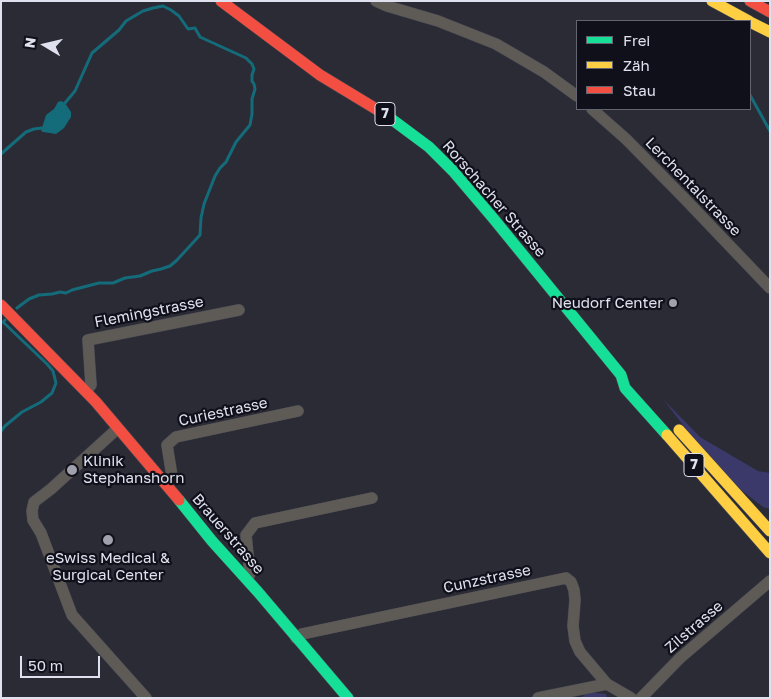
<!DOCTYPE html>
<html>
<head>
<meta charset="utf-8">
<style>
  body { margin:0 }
  #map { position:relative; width:771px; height:699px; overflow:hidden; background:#2b2b36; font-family:"Golos Text",sans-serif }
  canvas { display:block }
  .frame { position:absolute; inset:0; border:2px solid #e0e1ef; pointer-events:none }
  .legend { position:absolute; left:576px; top:20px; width:175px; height:90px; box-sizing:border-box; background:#10101a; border:1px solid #63646f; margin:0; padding:6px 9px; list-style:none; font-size:15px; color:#e0e1ef }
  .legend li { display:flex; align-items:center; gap:10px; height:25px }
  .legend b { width:25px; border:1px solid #63646f }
  .north { position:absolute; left:20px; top:20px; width:50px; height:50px; -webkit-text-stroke:4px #10101a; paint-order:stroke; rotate:279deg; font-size:14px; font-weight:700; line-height:20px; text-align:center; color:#e0e1ef }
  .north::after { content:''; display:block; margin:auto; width:18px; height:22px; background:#e0e1ef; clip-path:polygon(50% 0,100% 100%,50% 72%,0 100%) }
  .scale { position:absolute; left:20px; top:656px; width:80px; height:22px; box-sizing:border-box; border:2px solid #e0e1ef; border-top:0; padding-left:6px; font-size:15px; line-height:18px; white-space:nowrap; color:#e0e1ef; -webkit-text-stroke:4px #10101a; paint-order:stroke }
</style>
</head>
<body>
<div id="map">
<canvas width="771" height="699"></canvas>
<div class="frame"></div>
<ul class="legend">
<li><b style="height:6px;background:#16e098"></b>Frei</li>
<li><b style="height:6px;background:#ffcf43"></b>Zäh</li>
<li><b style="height:6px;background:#f24e42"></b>Stau</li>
</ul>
<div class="north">N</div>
<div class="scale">50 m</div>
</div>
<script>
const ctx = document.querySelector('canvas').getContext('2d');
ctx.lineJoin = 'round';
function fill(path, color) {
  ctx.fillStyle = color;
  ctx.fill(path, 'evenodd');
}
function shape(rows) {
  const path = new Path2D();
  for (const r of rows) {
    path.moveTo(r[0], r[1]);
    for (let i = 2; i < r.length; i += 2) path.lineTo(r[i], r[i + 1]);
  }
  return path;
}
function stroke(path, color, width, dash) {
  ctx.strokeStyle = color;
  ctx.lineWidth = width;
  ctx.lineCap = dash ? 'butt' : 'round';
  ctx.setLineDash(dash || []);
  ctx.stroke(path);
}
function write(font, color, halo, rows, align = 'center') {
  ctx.font = font + ' "Golos Text",sans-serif';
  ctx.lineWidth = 4.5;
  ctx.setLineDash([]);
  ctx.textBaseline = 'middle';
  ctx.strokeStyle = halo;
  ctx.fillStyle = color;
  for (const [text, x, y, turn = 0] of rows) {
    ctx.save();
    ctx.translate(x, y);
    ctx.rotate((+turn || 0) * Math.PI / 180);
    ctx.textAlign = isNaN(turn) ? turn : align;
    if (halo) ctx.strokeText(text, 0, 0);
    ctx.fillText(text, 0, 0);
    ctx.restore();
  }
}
const green = shape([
  [663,399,700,437,758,471,770,473,770,509,763,507,741,490,706,455],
  [588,692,606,694,607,698,581,698]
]);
const water = shape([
  [61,101,65,103,71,112,71,117,64,128,56,134,43,132,41,131,46,115,54,109,58,102]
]);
const stream = shape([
  [750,95,770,131],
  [1,154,26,132,34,129,42,128],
  [17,308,29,299,39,295,52,294,60,292,66,293,72,290,99,283,113,283,125,278,140,276,152,271,161,269,170,266,177,260,200,235,201,218,204,204,215,176,220,168,226,162,236,142,250,125,252,114,252,99,255,89,254,84,252,81,252,75,254,69,252,64,246,58,200,37,195,28,188,29,179,16,171,10,163,6,153,8,143,11,126,21,119,30,92,53,75,91,65,103],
  [1,431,5,426,22,412,41,402,52,393,56,383,53,371,47,364,3,322,5,320]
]);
const street = shape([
  [376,1,387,6,438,21,496,44,544,72,577,96],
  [592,109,626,139,685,199,770,288],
  [86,391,91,385,88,340,239,310],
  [117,429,51,489,34,502,32,511,33,520,41,533,72,615,146,698],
  [165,483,172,476,167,445,176,437,298,411],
  [247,579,250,574,246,535,255,523,372,498],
  [296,638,302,634,566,578,571,582,574,590,575,600,573,626,575,641,580,652,607,684,631,698],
  [538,698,607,684],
  [641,698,680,658,770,581]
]);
const fast = shape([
  [386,115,429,147,453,171,493,218,621,375,625,388,667,435],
  [179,500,212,541,258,592,348,698]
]);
const slow = shape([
  [712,1,749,21],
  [750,22,770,32],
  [679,430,770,531],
  [667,435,770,553]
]);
const jam = shape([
  [221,1,320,75,386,115],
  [750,1,770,12],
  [1,305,96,402,179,500]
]);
const markers = [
  [673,303,5,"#a1a1ae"],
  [72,470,6,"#a1a1ae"],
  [108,540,6,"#a1a1ae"]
];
const shields = [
  [385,114,20],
  [694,465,20]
];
const shieldNames = [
  ["7",385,114],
  ["7",694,465]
];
const streetNames = [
  ["Lerchentalstrasse",693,187,46],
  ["Rorschacher Strasse",494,199,49],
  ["Flemingstrasse",149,312,-11],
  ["Curiestrasse",223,412,-12],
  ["Brauerstrasse",228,534,49],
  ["Cunzstrasse",487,579,-12],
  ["Zilstrasse",694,627,-41]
];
const poiNames = [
  ["Neudorf Center",663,303],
  ["Klinik",83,461,"left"],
  ["Stephanshorn",83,478,"left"],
  ["eSwiss Medical &",108,558,"center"],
  ["Surgical Center",108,575,"center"]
];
fill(green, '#3a3969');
fill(water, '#146b7a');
stroke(stream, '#146b7a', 3);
stroke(street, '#494953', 12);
stroke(fast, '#494953', 12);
stroke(slow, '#494953', 12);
stroke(jam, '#494953', 12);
stroke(street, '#5e5a56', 11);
stroke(fast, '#16e098', 11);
stroke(slow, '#ffcf43', 11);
stroke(jam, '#f24e42', 11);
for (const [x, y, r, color] of markers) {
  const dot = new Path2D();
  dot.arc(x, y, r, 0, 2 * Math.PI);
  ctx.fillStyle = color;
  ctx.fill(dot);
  stroke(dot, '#10101a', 2);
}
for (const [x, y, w] of shields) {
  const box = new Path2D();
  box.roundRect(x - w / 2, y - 11.5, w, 23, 4);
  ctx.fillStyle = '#10101a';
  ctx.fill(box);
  stroke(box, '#e0e1ef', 1);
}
write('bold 14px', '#e0e1ef', null, shieldNames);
write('15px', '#e0e1ef', '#10101a', streetNames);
write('15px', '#e0e1ef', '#10101a', poiNames, 'right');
</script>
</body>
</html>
